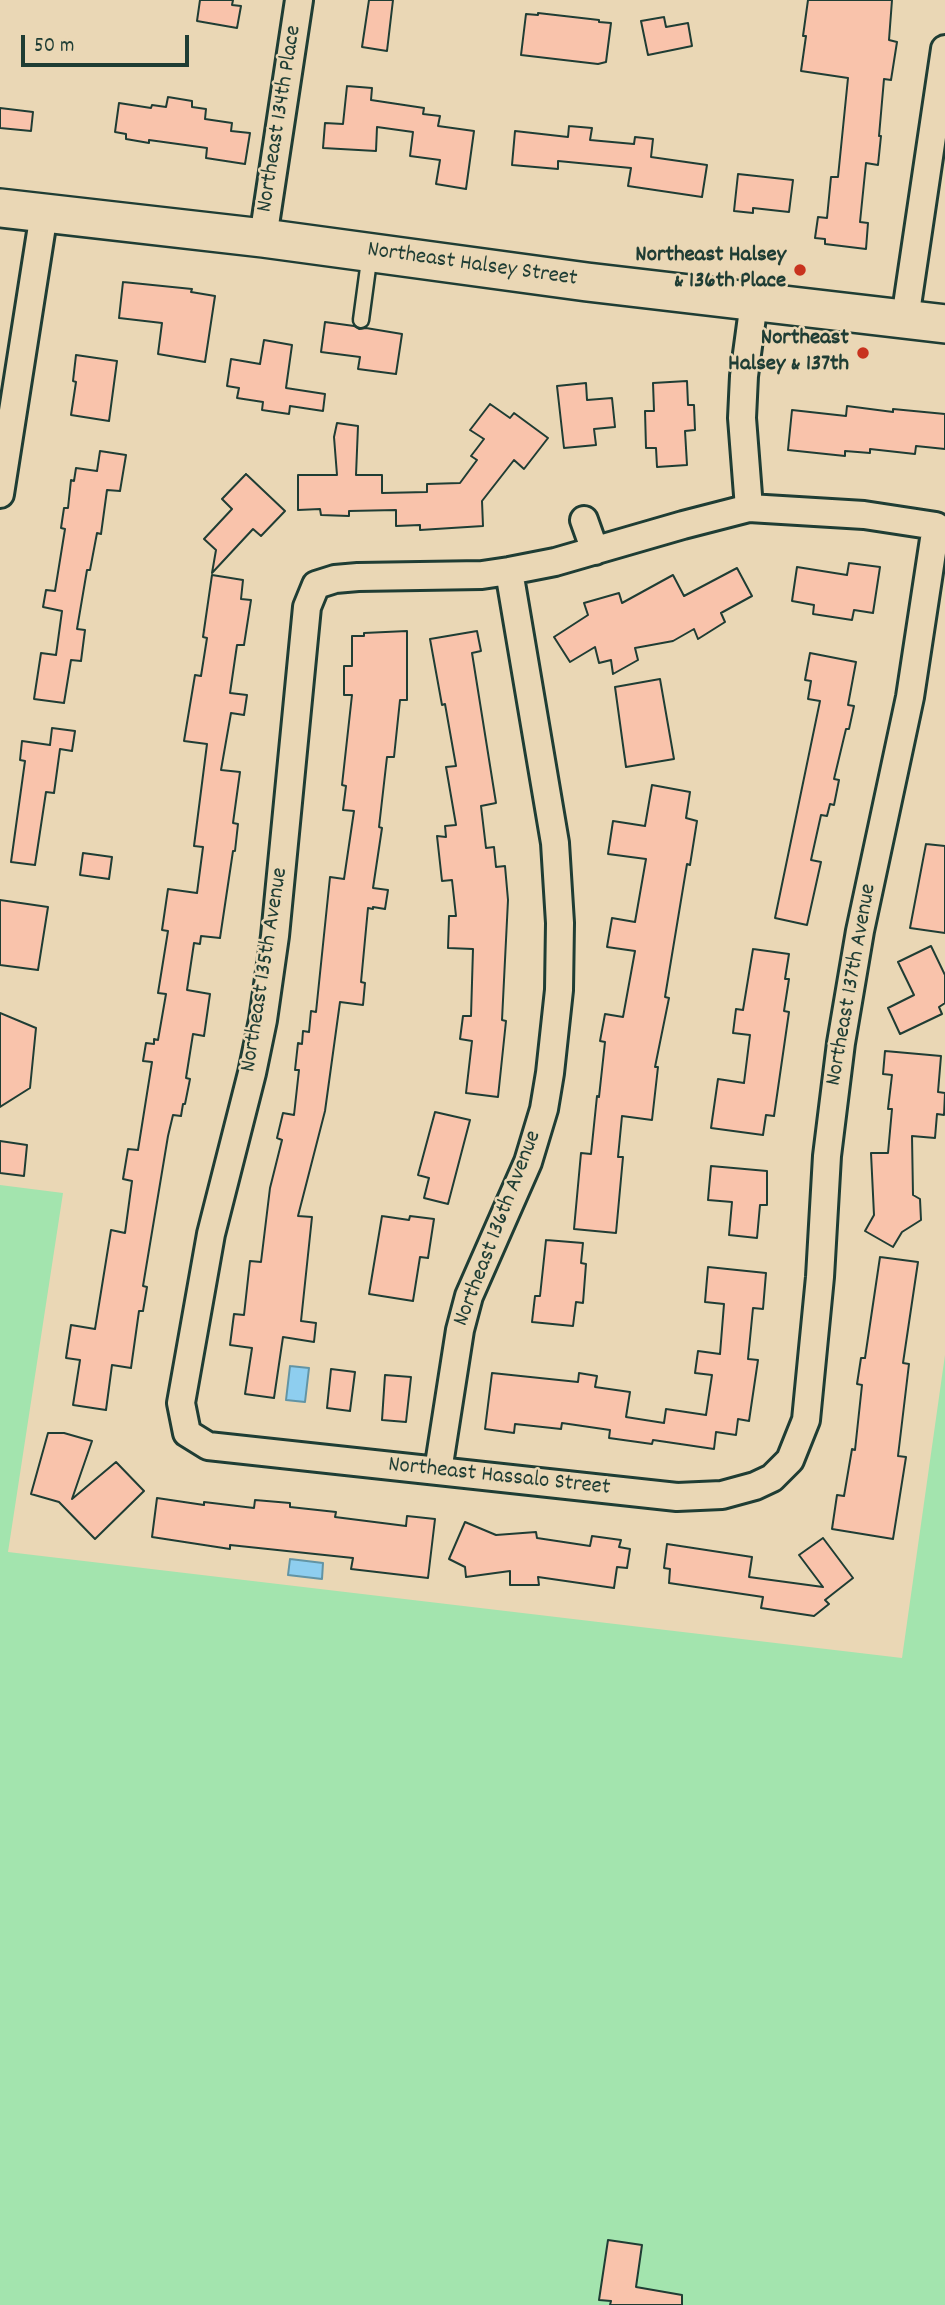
<!DOCTYPE html>
<html>
<head>
<meta charset="utf-8">
<style>
  body { margin:0 }
  #map { position:relative; width:945px; height:2305px; overflow:hidden; background:#ead7b5; font-family:Dekko,sans-serif }
  canvas { display:block }
  .scale { position:absolute; left:21px; top:35px; width:168px; height:32px; box-sizing:border-box; border:4px solid #1f3d34; border-top:0; padding-left:9px; font-size:21px; line-height:24px; white-space:nowrap; color:#1f3d34; -webkit-text-stroke:5px #ead7b5; paint-order:stroke }
</style>
</head>
<body>
<div id="map">
<canvas width="945" height="2305"></canvas>
<div class="scale">50 m</div>
</div>
<script>
const ctx = document.querySelector('canvas').getContext('2d');
ctx.lineJoin = 'round';
function fill(path, color) {
  ctx.fillStyle = color;
  ctx.fill(path, 'evenodd');
}
function shape(rows) {
  const path = new Path2D();
  for (const r of rows) {
    path.moveTo(r[0], r[1]);
    for (let i = 2; i < r.length; i += 2) path.lineTo(r[i], r[i + 1]);
  }
  return path;
}
function stroke(path, color, width, dash) {
  ctx.strokeStyle = color;
  ctx.lineWidth = width;
  ctx.lineCap = dash ? 'butt' : 'round';
  ctx.setLineDash(dash || []);
  ctx.stroke(path);
}
function write(font, color, halo, rows, align = 'center') {
  ctx.font = font + ' Dekko,sans-serif';
  ctx.lineWidth = 5;
  ctx.setLineDash([]);
  ctx.textBaseline = 'middle';
  ctx.strokeStyle = halo;
  ctx.fillStyle = color;
  for (const [text, x, y, turn = 0] of rows) {
    ctx.save();
    ctx.translate(x, y);
    ctx.rotate((+turn || 0) * Math.PI / 180);
    ctx.textAlign = isNaN(turn) ? turn : align;
    if (halo) ctx.strokeText(text, 0, 0);
    ctx.fillText(text, 0, 0);
    ctx.restore();
  }
}
const green = shape([
  [0,1185,63,1193,8,1552,902,1658,945,1355,945,2305,0,2305]
]);
const water = shape([
  [290,1366,309,1368,305,1402,286,1400,290,1366],
  [290,1559,323,1563,322,1579,288,1575,290,1559]
]);
const building = shape([
  [200,0,233,0,232,5,241,6,237,28,197,21,200,0],
  [369,0,393,0,387,51,362,47,369,0],
  [808,0,892,0,889,40,897,42,891,80,884,79,879,136,881,136,878,165,866,163,860,222,868,223,866,249,825,244,825,239,815,238,818,217,827,218,831,177,838,177,848,78,801,71,806,36,803,36,808,0],
  [538,13,599,20,599,22,611,23,606,62,598,64,521,55,526,14,538,15,538,13],
  [664,17,666,27,688,23,692,46,648,55,641,21,664,17],
  [347,86,372,88,371,100,424,108,423,114,440,116,438,126,474,131,466,189,436,184,440,160,410,156,413,132,377,127,376,151,323,148,325,123,343,124,347,86],
  [168,97,192,101,192,107,206,109,205,119,232,123,231,131,250,133,245,164,206,158,207,148,149,140,149,143,126,139,126,134,115,132,119,103,151,108,152,105,166,107,168,97],
  [0,108,33,112,31,131,0,128,0,108],
  [569,126,592,128,590,140,634,144,635,137,653,139,651,157,707,165,702,197,628,186,631,168,558,161,558,169,512,165,515,131,568,137,569,126],
  [738,174,793,180,789,212,753,208,753,213,734,211,738,174],
  [123,282,192,289,191,292,215,296,205,362,158,354,162,323,119,318,123,282],
  [325,322,354,326,359,329,366,328,402,334,396,374,358,369,360,357,321,352,325,322],
  [264,340,292,345,286,388,325,394,323,411,290,406,289,414,262,410,263,402,237,398,239,388,227,386,231,359,260,364,264,340],
  [76,355,117,361,109,421,71,415,76,382,73,381,76,355],
  [687,381,688,405,694,405,695,430,685,431,687,465,657,467,656,448,646,448,645,411,654,411,653,383,687,381],
  [586,383,587,400,612,398,615,427,594,429,596,445,564,448,557,386,586,383],
  [490,404,510,418,514,413,548,438,524,469,514,460,482,501,483,526,420,530,420,525,396,526,396,510,349,511,349,516,321,515,320,509,298,510,298,475,337,475,334,437,337,423,358,426,356,475,382,475,382,493,427,492,427,484,460,483,477,460,471,456,484,439,470,430,490,404],
  [847,406,893,412,893,409,945,414,945,449,916,446,915,454,870,449,870,453,845,451,845,456,788,450,792,410,846,416,847,406],
  [100,451,126,455,120,491,107,490,101,534,97,533,90,570,87,570,77,629,85,630,81,661,71,660,64,703,34,699,41,653,56,655,62,611,43,607,46,590,55,591,65,529,61,528,64,508,68,508,71,480,74,481,76,468,97,471,100,451],
  [246,474,285,511,261,536,253,529,212,573,216,550,204,539,232,509,222,499,246,474],
  [849,563,880,567,873,613,854,610,852,620,813,614,814,605,792,601,797,567,847,575,849,563],
  [737,568,752,596,721,613,725,622,698,639,694,629,673,641,635,648,638,660,613,674,611,660,599,663,595,647,570,662,554,637,588,615,584,603,619,593,622,603,673,575,684,596,737,568],
  [212,575,243,580,241,599,251,600,244,645,237,645,230,693,247,695,244,715,231,713,221,770,240,772,233,823,238,824,235,851,233,851,220,938,201,936,200,944,194,943,187,990,210,994,204,1036,193,1034,186,1078,190,1079,185,1104,183,1104,181,1116,173,1115,168,1136,143,1286,147,1287,143,1311,139,1311,131,1368,112,1365,106,1410,73,1405,80,1360,66,1358,71,1325,95,1329,111,1230,125,1233,132,1181,123,1179,128,1149,138,1150,152,1062,143,1061,146,1043,154,1044,154,1039,158,1040,166,994,158,993,168,931,162,930,168,889,197,893,203,847,194,846,207,744,184,741,195,675,201,676,207,638,203,637,212,575],
  [407,631,407,700,400,700,394,757,387,757,379,827,382,828,373,888,388,890,385,909,373,907,373,909,368,908,361,982,365,983,363,1005,340,1002,325,1111,298,1216,312,1217,301,1321,316,1323,314,1342,283,1337,274,1398,245,1394,252,1348,230,1345,234,1314,244,1315,250,1261,261,1262,270,1188,282,1140,277,1138,283,1113,294,1115,299,1070,295,1070,298,1043,302,1044,303,1031,309,1032,311,1011,316,1012,330,877,344,879,354,811,343,810,346,786,342,785,352,695,344,695,344,666,352,666,352,636,364,636,364,633,407,631],
  [477,631,481,651,472,653,496,803,481,806,486,848,494,847,496,867,505,866,508,900,502,1020,506,1021,498,1097,466,1093,472,1041,460,1039,463,1016,471,1016,473,949,448,948,449,916,456,916,452,880,442,881,437,836,446,837,445,826,456,825,446,767,456,766,445,704,442,705,430,639,477,631],
  [810,653,856,662,848,705,854,706,849,729,846,729,834,779,839,780,834,805,830,804,827,816,821,815,811,860,821,862,807,925,775,918,820,701,808,699,811,681,805,680,810,653],
  [660,679,674,759,626,767,615,687,660,679],
  [52,728,75,731,72,751,60,749,54,793,46,792,35,865,11,862,25,761,20,760,22,741,50,745,52,728],
  [652,785,690,792,686,818,697,821,690,865,687,864,665,997,669,998,655,1067,658,1067,652,1120,622,1116,618,1157,623,1157,616,1233,574,1229,581,1153,591,1154,597,1096,599,1097,605,1042,600,1041,605,1014,623,1017,635,951,607,947,612,918,635,922,646,859,608,854,613,821,645,826,652,785],
  [926,844,945,846,945,933,910,928,926,844],
  [83,853,112,857,109,879,80,875,83,853],
  [0,900,48,907,38,970,0,965,0,900],
  [931,946,945,975,945,1003,939,1007,942,1014,900,1034,888,1008,914,995,898,962,931,946],
  [753,949,789,954,785,979,789,979,784,1011,789,1012,774,1116,766,1115,763,1135,711,1128,718,1079,744,1083,750,1035,733,1033,736,1009,743,1010,753,949],
  [0,1013,36,1028,30,1088,0,1107,0,1013],
  [885,1051,941,1056,938,1092,945,1093,944,1115,937,1114,935,1138,912,1136,913,1195,920,1199,921,1220,902,1232,893,1247,865,1231,874,1215,871,1153,888,1153,892,1109,888,1109,892,1075,883,1074,885,1051],
  [435,1112,470,1120,448,1204,424,1198,429,1178,418,1175,435,1112],
  [0,1141,27,1145,24,1176,0,1173,0,1141],
  [711,1166,767,1171,767,1205,760,1205,757,1238,729,1235,732,1202,708,1200,711,1166],
  [382,1216,409,1220,410,1216,434,1219,428,1258,420,1257,413,1301,369,1294,382,1216],
  [546,1240,583,1243,581,1263,586,1264,583,1303,576,1302,573,1326,532,1322,535,1296,540,1296,546,1240],
  [880,1257,918,1262,903,1363,909,1364,898,1456,906,1457,893,1539,832,1529,837,1495,844,1496,852,1449,855,1450,862,1385,857,1384,861,1358,865,1358,880,1257],
  [708,1267,766,1273,763,1309,753,1308,748,1359,758,1360,749,1421,738,1419,736,1435,716,1432,714,1449,653,1440,652,1444,609,1438,610,1430,562,1423,561,1429,515,1424,514,1433,485,1429,492,1373,578,1382,579,1373,597,1376,595,1387,630,1392,626,1417,664,1423,666,1409,706,1415,712,1375,695,1373,698,1351,720,1354,724,1304,705,1302,708,1267],
  [331,1369,355,1372,350,1411,327,1408,331,1369],
  [385,1375,411,1377,406,1422,382,1420,385,1375],
  [48,1433,64,1433,92,1441,72,1499,116,1462,144,1491,95,1539,59,1502,31,1494,48,1433],
  [157,1498,204,1505,204,1502,254,1508,255,1500,290,1503,290,1507,336,1512,335,1517,406,1526,407,1516,435,1519,428,1578,351,1569,353,1558,230,1545,230,1549,152,1537,157,1498],
  [465,1522,496,1535,536,1532,537,1538,590,1546,592,1536,621,1540,619,1547,630,1549,627,1568,617,1567,614,1588,538,1577,539,1585,510,1585,510,1571,466,1577,465,1567,449,1559,465,1522],
  [823,1538,853,1578,825,1600,829,1604,814,1616,761,1608,763,1597,669,1583,670,1569,664,1568,667,1544,752,1557,749,1577,823,1587,799,1555,823,1538],
  [608,2240,642,2245,636,2287,682,2295,682,2305,610,2305,611,2301,599,2300,608,2240]
]);
const lane = shape([
  [361,320,370,253]
]);
const street = shape([
  [263,238,299,0],
  [905,319,945,49],
  [0,494,44,213],
  [749,508,864,515,936,526,910,697,860,931,841,1043,827,1156,820,1277,806,1420,790,1460,772,1478,755,1486,722,1495,677,1497,208,1446,187,1433,181,1403,211,1234,252,1073,263,1020,275,936,307,607,316,585,335,579,358,577,482,575,509,571,555,562,683,525,749,508],
  [749,508,742,418,744,376,754,302],
  [584,520,595,551],
  [438,1471,460,1330,469,1296,528,1162,544,1109,550,1073,559,990,560,923,555,843,509,571]
]);
const secondary = shape([
  [0,208,263,238,587,282,945,324]
]);
const markers = [
  [800,270,7,"#c8321e"],
  [863,353,7,"#c8321e"]
];
const streetNames = [
  ["Northeast 134th Place",281,119,-81],
  ["Northeast Halsey Street",472,266,8],
  ["Northeast 135th Avenue",266,970,-81],
  ["Northeast 137th Avenue",853,985,-80],
  ["Northeast 136th Avenue",499,1229,-69],
  ["Northeast Hassalo Street",499,1478,6]
];
const poiNames = [
  ["Northeast Halsey",786,257],
  ["& 136th Place",786,283],
  ["Northeast",849,340],
  ["Halsey & 137th",849,366]
];
fill(green, '#a3e4ae');
fill(water, '#8eceef');
stroke(water, '#6294a4', 2);
fill(building, '#f9c3ab');
stroke(building, '#1f3d34', 2);
stroke(lane, '#1f3d34', 19);
stroke(street, '#1f3d34', 32);
stroke(secondary, '#1f3d34', 42);
stroke(lane, '#ead7b5', 14);
stroke(street, '#ead7b5', 26);
stroke(secondary, '#ead7b5', 37);
for (const [x, y, r, color] of markers) {
  const dot = new Path2D();
  dot.arc(x, y, r, 0, 2 * Math.PI);
  ctx.fillStyle = color;
  ctx.fill(dot);
  stroke(dot, '#ead7b5', 2.5);
}
write('23px', '#1f3d34', '#ead7b5', streetNames);
write('bold 23px', '#1f3d34', '#ead7b5', poiNames, 'right');
</script>
</body>
</html>
